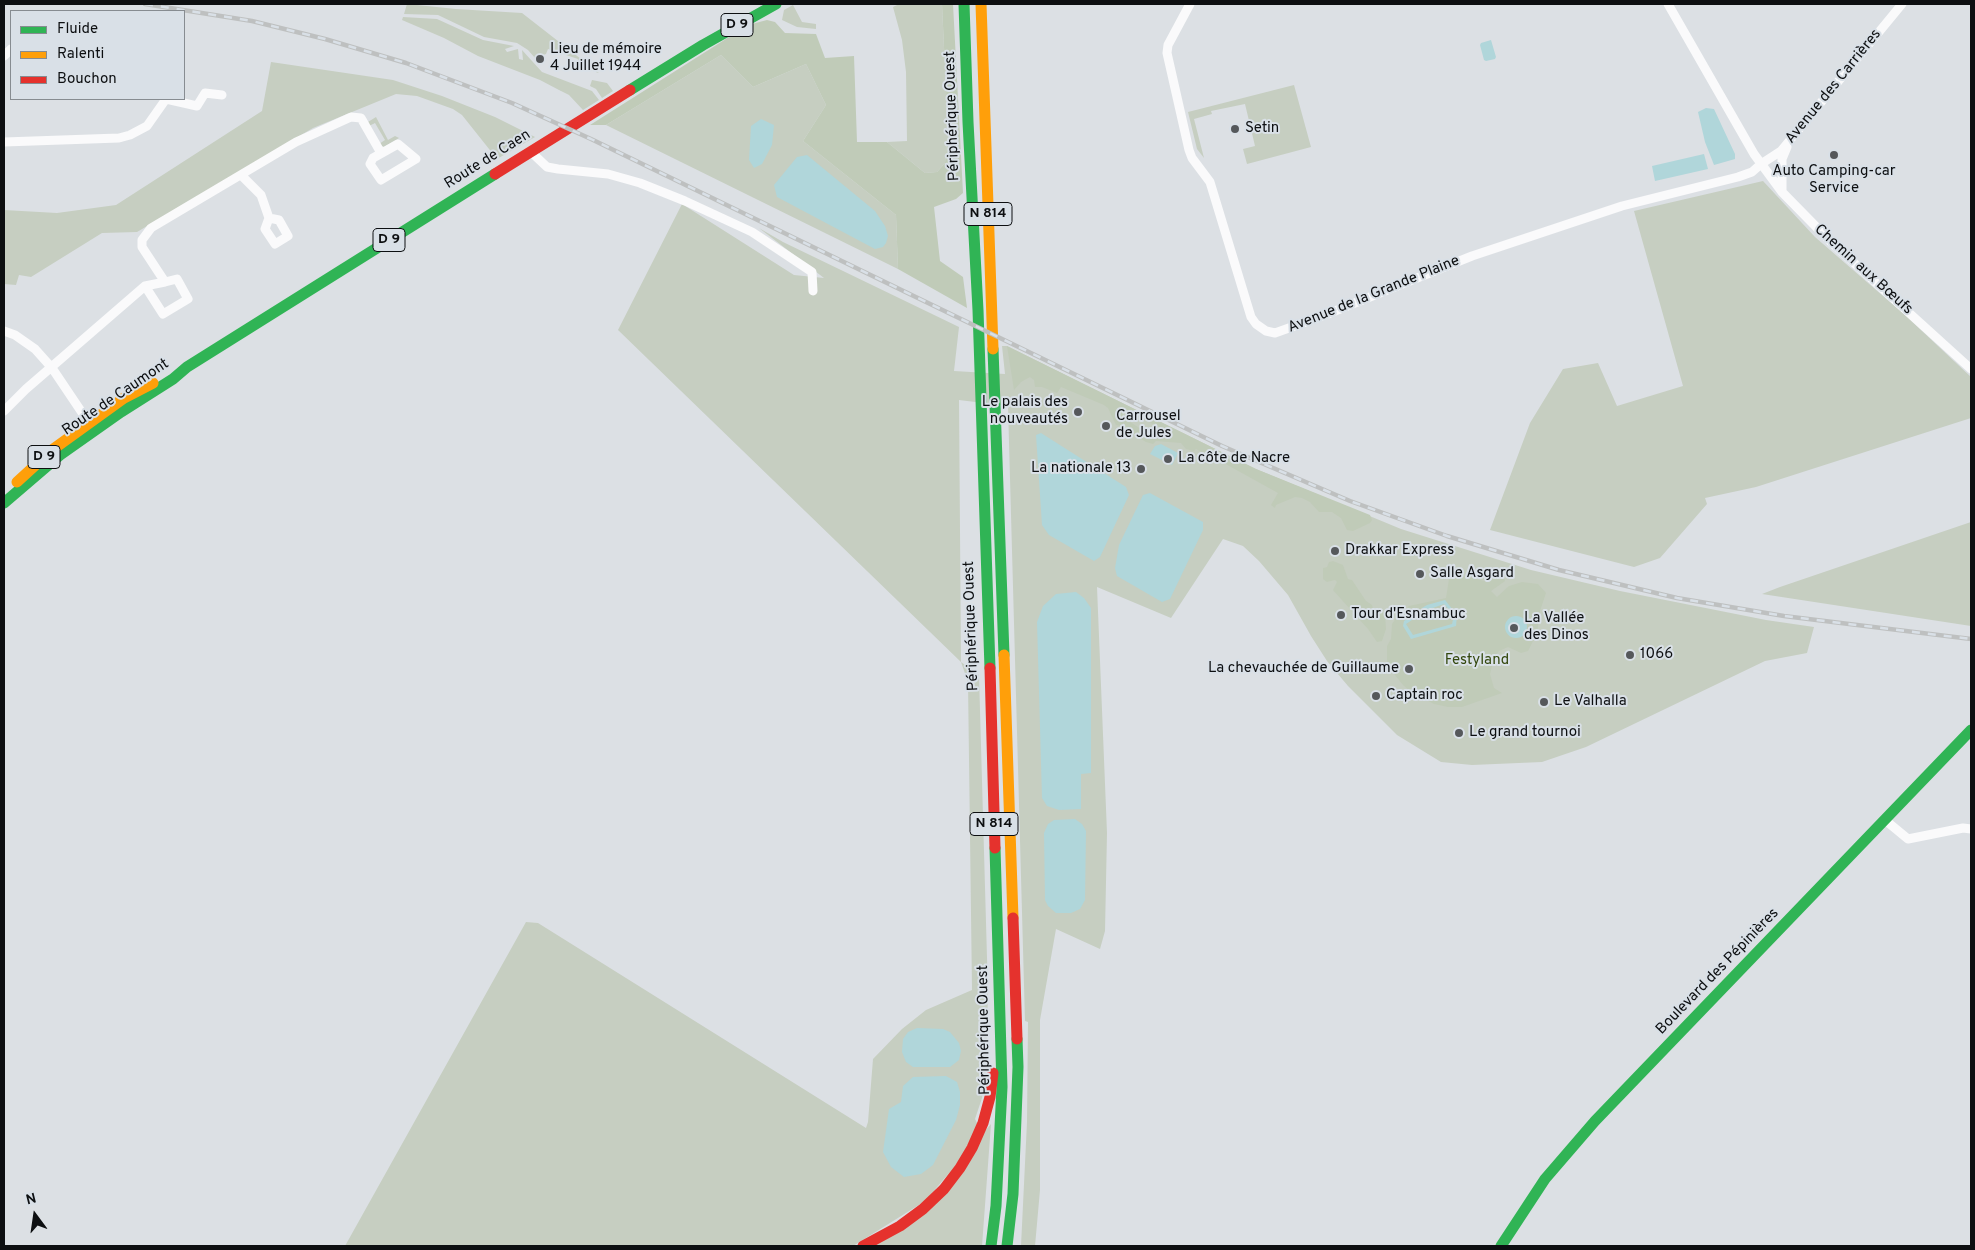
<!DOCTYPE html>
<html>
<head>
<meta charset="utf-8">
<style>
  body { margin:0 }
  #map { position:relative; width:1975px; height:1250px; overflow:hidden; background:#dce0e4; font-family:Overpass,sans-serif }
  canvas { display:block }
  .frame { position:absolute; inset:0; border:5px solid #0d0f11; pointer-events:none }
  .legend { position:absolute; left:10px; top:10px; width:175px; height:90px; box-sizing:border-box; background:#d9e0e7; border:1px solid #878c91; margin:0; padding:6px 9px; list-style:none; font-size:15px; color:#0d0f11 }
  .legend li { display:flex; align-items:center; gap:10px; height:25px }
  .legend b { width:25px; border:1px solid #878c91 }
  .north { position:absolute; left:10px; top:1190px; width:50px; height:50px; -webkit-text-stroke:4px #d9e0e7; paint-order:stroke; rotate:346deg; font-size:14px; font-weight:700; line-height:20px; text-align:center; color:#0d0f11 }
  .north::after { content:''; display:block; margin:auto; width:18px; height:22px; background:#0d0f11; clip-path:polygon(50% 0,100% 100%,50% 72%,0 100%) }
</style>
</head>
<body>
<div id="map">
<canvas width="1975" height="1250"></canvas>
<div class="frame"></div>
<ul class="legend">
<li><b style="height:6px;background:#30b455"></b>Fluide</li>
<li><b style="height:6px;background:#ff9f0a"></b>Ralenti</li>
<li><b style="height:6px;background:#e5322d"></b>Bouchon</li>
</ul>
<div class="north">N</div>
</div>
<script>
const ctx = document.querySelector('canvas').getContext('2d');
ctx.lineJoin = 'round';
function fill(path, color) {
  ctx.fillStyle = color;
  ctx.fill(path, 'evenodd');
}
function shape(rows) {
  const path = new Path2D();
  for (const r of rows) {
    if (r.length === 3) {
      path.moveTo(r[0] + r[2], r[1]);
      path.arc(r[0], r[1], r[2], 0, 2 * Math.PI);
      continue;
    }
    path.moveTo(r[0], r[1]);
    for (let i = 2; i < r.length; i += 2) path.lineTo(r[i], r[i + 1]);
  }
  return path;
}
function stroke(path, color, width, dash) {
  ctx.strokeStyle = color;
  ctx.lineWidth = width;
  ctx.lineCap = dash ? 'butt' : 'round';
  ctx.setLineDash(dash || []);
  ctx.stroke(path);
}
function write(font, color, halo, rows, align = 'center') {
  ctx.font = font + ' Overpass,sans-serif';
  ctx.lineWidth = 4;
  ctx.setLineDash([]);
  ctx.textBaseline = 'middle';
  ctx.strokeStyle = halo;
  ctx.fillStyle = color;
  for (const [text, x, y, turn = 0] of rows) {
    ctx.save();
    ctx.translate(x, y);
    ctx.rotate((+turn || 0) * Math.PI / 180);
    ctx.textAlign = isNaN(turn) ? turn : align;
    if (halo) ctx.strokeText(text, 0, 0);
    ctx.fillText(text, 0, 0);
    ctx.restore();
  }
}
const green = shape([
  [407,4,456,9,522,13,599,73,576,66,578,59,548,49,546,54,535,58,528,50,517,43,484,37,438,15,404,14],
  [899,4,942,4,948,134,945,163,937,172,925,173,887,142,907,141,906,72,902,40,893,7],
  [793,5,802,22,816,24,816,29,797,27,782,20,784,10],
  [403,17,437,19,483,40,514,46,505,49,507,52,518,49,519,59,523,60,522,50,542,72,592,91,599,100,583,110,569,95,559,90,540,80,478,56,444,38,402,20],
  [721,55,753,87,806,64,826,105,803,141,896,215,898,269,606,125],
  [271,62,393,80,442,96,495,117,535,137,497,159,462,115,453,109,417,96,396,94,313,128,137,232,102,233,31,277,19,275,16,285,4,284,4,210,57,213,116,205,262,111],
  [592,80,607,83,613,91,602,98,596,89,590,86],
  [1294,85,1311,147,1247,164,1243,149,1255,146,1245,104,1211,111,1212,114,1194,119,1204,158,1197,149,1188,112],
  [376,117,388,140,395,136,399,138,384,147,379,144,385,140,375,123,369,126,368,122],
  [1763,181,1815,237,1905,315,1971,377,1971,418,1756,487,1705,498,1707,504,1660,558,1634,567,1490,530,1530,423,1563,369,1598,363,1617,406,1683,386,1634,211],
  [682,204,794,275,824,278,759,228,783,242,959,327,954,371,1005,374,1002,346,1007,346,1256,469,1401,529,1531,570,1620,591,1766,620,1814,627,1807,653,1765,661,1586,747,1542,762,1472,765,1441,762,1397,735,1348,686,1327,661,1311,636,1288,595,1259,561,1243,546,1223,539,1171,618,1097,587,1107,833,1105,931,1100,949,1056,929,1040,1020,1040,1190,1035,1246,1021,1246,1027,1122,1028,1022,1025,1021,1008,406,959,400,961,662,979,675,988,993,986,1068,982,1098,975,1119,978,1125,967,1150,930,1198,853,1246,345,1246,526,922,538,923,866,1128,868,1122,873,1059,902,1029,926,1010,972,990,968,682,961,662,618,330],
  [1971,522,1971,626,1762,594,1780,587],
  [991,1124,982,1246,868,1246,902,1228]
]);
const forest = shape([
  [942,4,953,4,963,193,956,199,934,207,940,261,963,277,967,308,898,269,896,215,803,141,826,105,806,64,753,87,721,55,606,125,590,125,748,25,767,20,775,22,785,33,816,34,825,58,854,56,857,142,887,142,925,173,937,172,945,163,948,134],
  [1007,346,1256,469,1370,515,1372,520,1370,523,1353,531,1347,530,1341,518,1332,512,1319,512,1310,502,1302,498,1295,497,1276,505,1275,508,1271,505,1278,493,1213,457,1208,465,1203,455,1204,453,1196,449,1194,451,1186,449,1181,443,1156,441,1153,444,1146,442,1131,433,1132,431,1127,427,1116,425,1108,408,1104,405,1061,387,1057,393,1042,387,1035,387,1034,380,1030,377,1021,382,1014,390],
  [1119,408,1168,431,1167,435,1157,435,1153,437,1147,435,1144,431,1127,420],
  [1333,561,1343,565,1348,579,1352,580,1366,601,1372,605,1374,612,1383,612,1385,614,1386,629,1382,641,1377,642,1368,629,1333,590,1337,582,1335,580,1327,582,1323,579,1323,568,1327,567,1329,562],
  [1492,574,1504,576,1505,581,1491,591,1497,597,1509,586,1522,582,1538,584,1546,593,1540,611,1536,640,1533,641,1528,651,1521,653,1508,647,1499,651,1494,658,1490,674,1494,688,1502,693,1462,707,1448,707,1434,704,1410,691,1403,685,1387,665,1387,646,1391,639,1392,624,1396,618,1409,606,1446,598,1449,579,1454,576,1466,576,1488,582]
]);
const water = shape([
  [1491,40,1496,57,1495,59,1486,61,1484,60,1480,45,1481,43],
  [1706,108,1714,109,1735,154,1735,159,1714,165,1705,142,1698,112],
  [761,119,774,125,772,145,762,164,754,168,749,160,751,126],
  [1704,154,1708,169,1655,181,1652,166],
  [807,155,875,211,885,226,888,236,886,243,883,247,875,249,777,197,774,185,797,157],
  [1041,433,1126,487,1129,495,1100,557,1094,561,1049,535,1042,525,1036,435],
  [1161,444,1178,453,1172,465,1150,454,1155,446],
  [1150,493,1203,522,1203,530,1170,599,1162,602,1117,576,1115,568,1119,545,1143,495],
  [1076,592,1084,598,1091,608,1091,773,1081,774,1081,809,1059,810,1047,806,1042,798,1037,622,1043,606,1056,594],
  [1445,600,1457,615,1456,626,1411,639,1403,626,1404,621,1418,611,1421,614,1406,624,1413,635,1452,624,1454,615,1444,604,1424,611,1422,608,1427,605],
  [1516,627,11],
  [1075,819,1082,824,1086,831,1085,900,1080,909,1071,913,1056,913,1048,906,1045,900,1044,833,1048,824,1054,820],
  [917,1028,943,1029,950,1032,959,1043,961,1051,959,1060,950,1067,913,1067,906,1062,902,1052,903,1039,908,1032],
  [946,1076,957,1082,960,1092,960,1105,956,1120,933,1165,921,1174,904,1177,891,1167,883,1152,889,1109,901,1102,903,1086,913,1077]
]);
const street = shape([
  [1190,4,1168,45,1167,53,1189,150,1192,158,1210,182,1251,317,1256,324,1266,331,1275,333,1325,315,1472,256,1622,206,1738,177,1752,172,1761,164,1781,151,1902,4],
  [1668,4,1754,154,1782,192,1832,243,1971,369],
  [4,56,11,49],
  [166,99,197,106,205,93,222,95],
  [4,142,119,138,130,135,147,126,166,99],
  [398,144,416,159,381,180,370,164,373,158,398,144],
  [530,151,547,167,558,169,608,174,640,183,685,201,752,232,812,272,813,291],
  [241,175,261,195,269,218,279,220,288,236,275,244,265,229,269,218],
  [1782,192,1782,159,1787,147],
  [145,286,163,314,188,299,177,279,165,282],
  [4,331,15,335,35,349,52,368,91,426],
  [4,411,26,389,145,286,165,282,142,247,142,240,151,228,296,142,351,117,361,118,381,153],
  [1885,820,1908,839,1963,828,1971,829]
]);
const fast = shape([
  [964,4,968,122,978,310,990,668],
  [630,90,703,45,776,4],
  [993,349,1004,655],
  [4,503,60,455,121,412,173,379,187,367,495,174],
  [991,1246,996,1206,1002,1087,995,848],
  [1007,1246,1013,1194,1018,1067,1017,1039],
  [1501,1246,1545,1179,1595,1121,1971,730]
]);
const slow = shape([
  [981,4,993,349],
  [17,482,52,450,124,398,153,383],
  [1004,655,1013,918]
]);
const jam = shape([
  [495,174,630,90],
  [990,668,995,848],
  [1013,918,1017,1039],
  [863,1246,900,1226,923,1209,944,1189,960,1168,972,1148,983,1123,990,1097,993,1073]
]);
const rail = shape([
  [145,4,252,21,325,39,406,63,512,103,591,139,1222,446,1350,501,1447,536,1559,570,1677,598,1784,616,1971,639]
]);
const markers = [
  [540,59,5,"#55585b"],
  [1235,129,5,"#55585b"],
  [1834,155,5,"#55585b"],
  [1078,412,5,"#55585b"],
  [1106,426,5,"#55585b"],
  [1168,459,5,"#55585b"],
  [1141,469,5,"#55585b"],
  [1335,551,5,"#55585b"],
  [1420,574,5,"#55585b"],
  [1341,615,5,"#55585b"],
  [1514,628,5,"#55585b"],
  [1630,655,5,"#55585b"],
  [1409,669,5,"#55585b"],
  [1376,696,5,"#55585b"],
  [1544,702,5,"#55585b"],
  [1459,733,5,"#55585b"]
];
const shields = [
  [737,25,32],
  [988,214,48],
  [389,240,32],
  [44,457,32],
  [994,824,48]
];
const shieldNames = [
  ["D 9",737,25],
  ["N 814",988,214],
  ["D 9",389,240],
  ["D 9",44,457],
  ["N 814",994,824]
];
const poiNames = [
  ["Lieu de mémoire",550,50],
  ["4 Juillet 1944",550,67],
  ["Setin",1245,129],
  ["Auto Camping-car",1834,172,"center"],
  ["Service",1834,189,"center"],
  ["Le palais des",1068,403,"right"],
  ["nouveautés",1068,420,"right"],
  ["Carrousel",1116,417],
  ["de Jules",1116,434],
  ["La côte de Nacre",1178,459],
  ["La nationale 13",1131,469,"right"],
  ["Drakkar Express",1345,551],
  ["Salle Asgard",1430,574],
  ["Tour d'Esnambuc",1351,615],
  ["La Vallée",1524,619],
  ["des Dinos",1524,636],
  ["1066",1640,655],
  ["La chevauchée de Guillaume",1399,669,"right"],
  ["Captain roc",1386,696],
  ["Le Valhalla",1554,702],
  ["Le grand tournoi",1469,733]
];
const streetNames = [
  ["Avenue des Carrières",1834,87,-51],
  ["Périphérique Ouest",953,116,-92],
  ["Route de Caen",488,160,-32],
  ["Chemin aux Bœufs",1863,270,42],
  ["Avenue de la Grande Plaine",1374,295,-22],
  ["Route de Caumont",116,398,-34],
  ["Périphérique Ouest",972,626,-92],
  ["Boulevard des Pépinières",1718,972,-46],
  ["Périphérique Ouest",985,1030,-91]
];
const parkNames = [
  ["Festyland",1477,661]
];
fill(green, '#c6cec1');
fill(forest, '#c0cbb8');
fill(water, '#b0d6da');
stroke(street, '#fafafb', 9);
stroke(fast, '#30b455', 11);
stroke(slow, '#ff9f0a', 11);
stroke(jam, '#e5322d', 11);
stroke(rail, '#bec0c0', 4.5);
stroke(rail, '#d9e0e7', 2.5, [8]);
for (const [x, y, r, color] of markers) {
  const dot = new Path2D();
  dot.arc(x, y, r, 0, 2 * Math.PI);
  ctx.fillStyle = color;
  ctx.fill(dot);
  stroke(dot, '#d9e0e7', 2);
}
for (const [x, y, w] of shields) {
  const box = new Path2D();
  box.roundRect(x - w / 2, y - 11.5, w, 23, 4);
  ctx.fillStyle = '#d9e0e7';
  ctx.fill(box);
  stroke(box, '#0d0f11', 1);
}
write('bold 14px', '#0d0f11', null, shieldNames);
write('15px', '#0d0f11', '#d9e0e7', poiNames, 'left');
write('15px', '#0d0f11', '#d9e0e7', streetNames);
write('15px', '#33470d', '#d9e0e7', parkNames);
</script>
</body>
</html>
